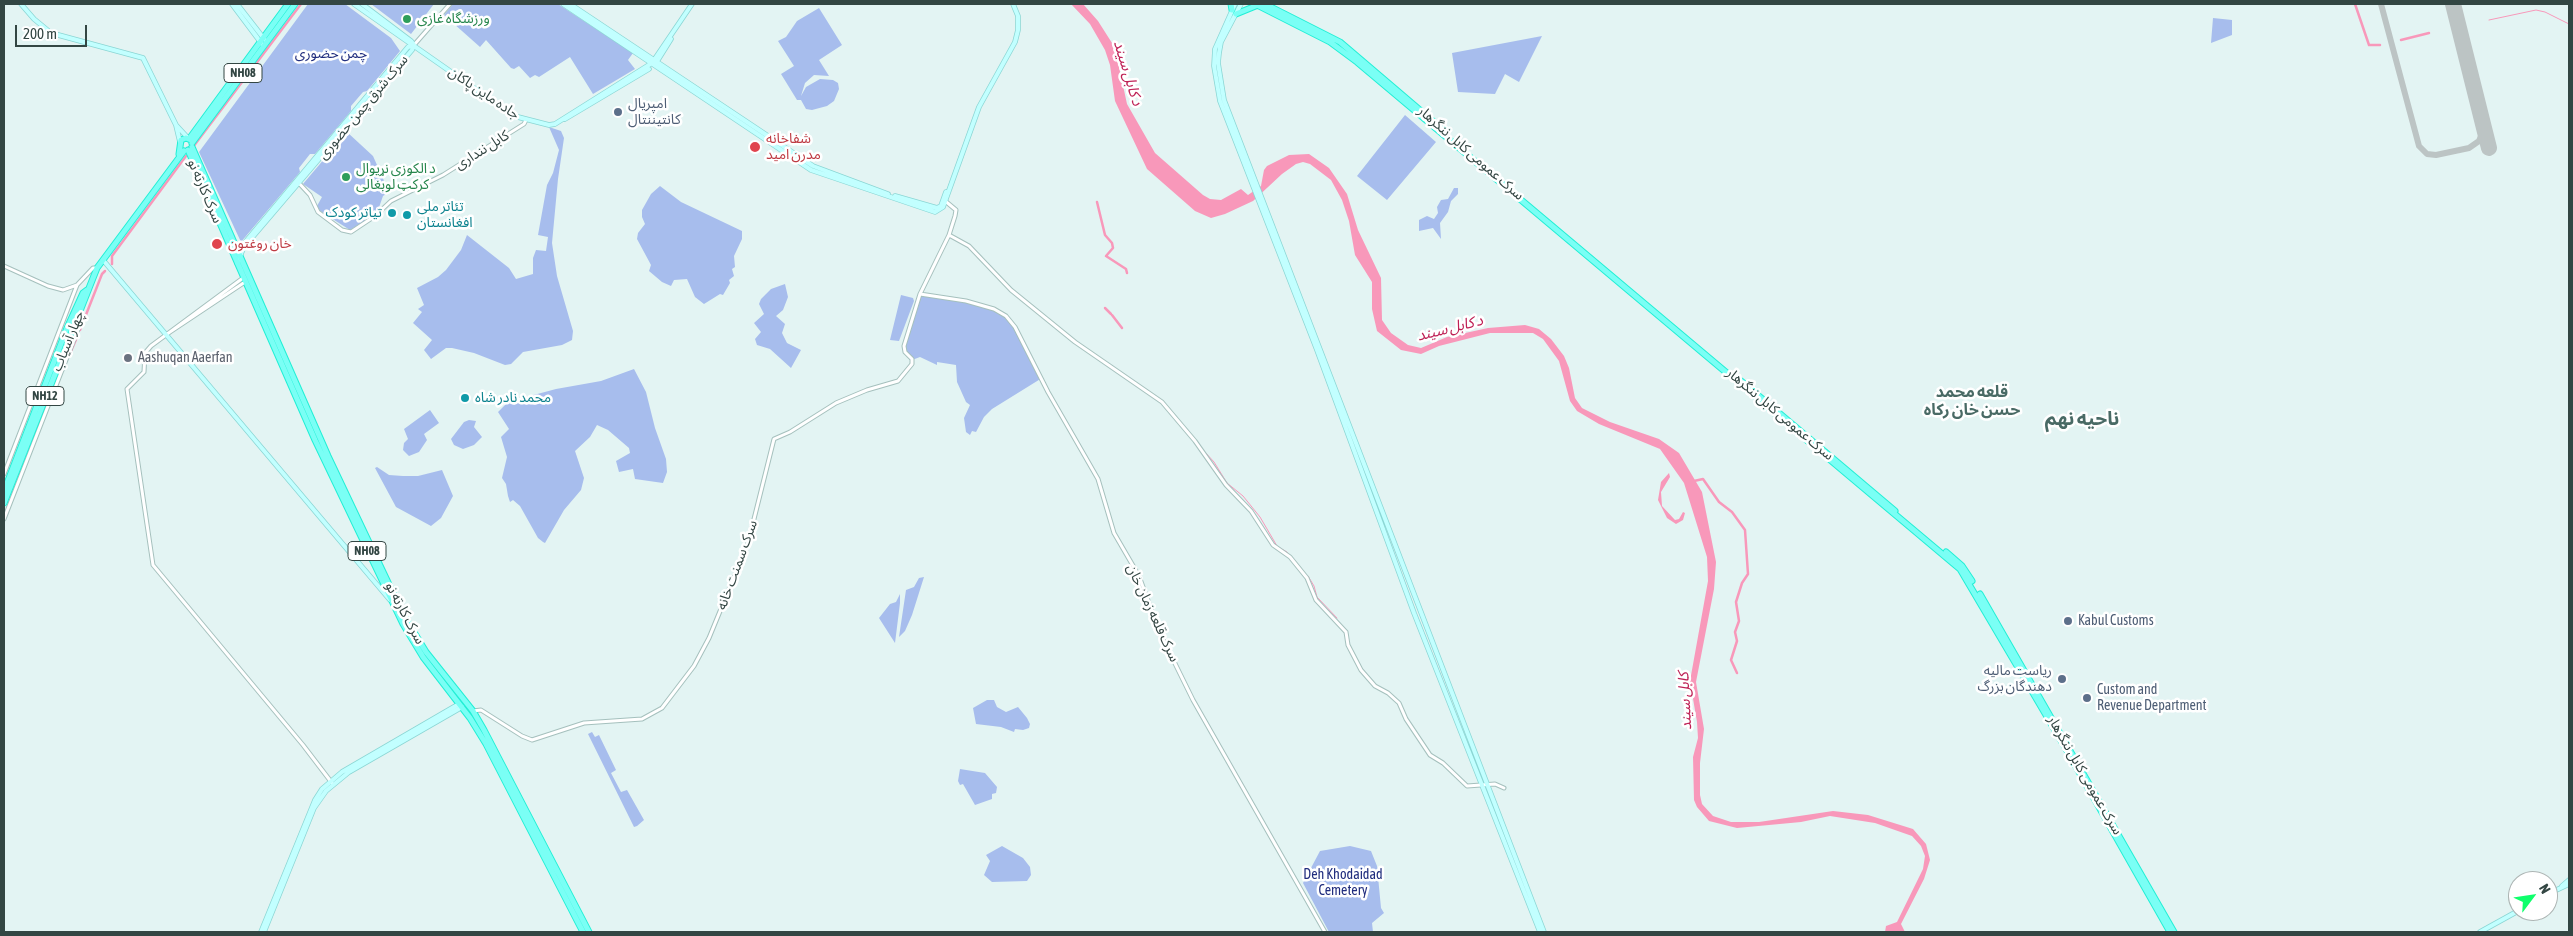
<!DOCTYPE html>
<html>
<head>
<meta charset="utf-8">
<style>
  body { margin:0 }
  #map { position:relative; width:2573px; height:936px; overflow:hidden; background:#e3f4f3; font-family:"Asap Condensed",sans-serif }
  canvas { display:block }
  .frame { position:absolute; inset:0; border:5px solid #334643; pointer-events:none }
  .north { position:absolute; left:2508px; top:871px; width:50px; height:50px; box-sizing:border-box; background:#fff; border:1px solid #adb5b4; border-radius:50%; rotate:59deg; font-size:14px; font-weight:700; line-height:20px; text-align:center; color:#334643 }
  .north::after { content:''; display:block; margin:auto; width:18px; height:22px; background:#0fff6c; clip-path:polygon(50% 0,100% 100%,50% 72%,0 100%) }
  .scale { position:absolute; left:15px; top:25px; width:72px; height:22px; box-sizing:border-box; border:2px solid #334643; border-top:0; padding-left:6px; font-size:15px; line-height:18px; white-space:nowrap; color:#334643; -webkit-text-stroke:4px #fff; paint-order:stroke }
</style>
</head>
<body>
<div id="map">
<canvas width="2573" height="936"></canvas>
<div class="frame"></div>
<div class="north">N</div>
<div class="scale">200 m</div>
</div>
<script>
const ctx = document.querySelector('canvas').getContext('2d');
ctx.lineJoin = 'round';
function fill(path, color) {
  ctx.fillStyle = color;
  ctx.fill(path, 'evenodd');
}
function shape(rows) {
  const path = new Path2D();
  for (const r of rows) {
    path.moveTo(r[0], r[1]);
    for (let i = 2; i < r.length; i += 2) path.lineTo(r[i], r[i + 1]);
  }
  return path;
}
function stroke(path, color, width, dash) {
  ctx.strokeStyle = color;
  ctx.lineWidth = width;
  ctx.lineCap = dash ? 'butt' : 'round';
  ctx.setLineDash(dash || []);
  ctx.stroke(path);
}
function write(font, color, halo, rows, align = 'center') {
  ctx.font = font + ' "Asap Condensed","Noto Sans Arabic",sans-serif';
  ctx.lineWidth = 5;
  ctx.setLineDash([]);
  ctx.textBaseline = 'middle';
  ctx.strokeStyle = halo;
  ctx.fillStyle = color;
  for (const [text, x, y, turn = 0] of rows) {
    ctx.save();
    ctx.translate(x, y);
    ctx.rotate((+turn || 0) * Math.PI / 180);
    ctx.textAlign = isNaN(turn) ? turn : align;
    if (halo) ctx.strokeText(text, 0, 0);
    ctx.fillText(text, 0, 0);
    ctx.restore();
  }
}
const green = shape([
  [308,4,345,4,391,38,400,51,367,91,363,92,351,106,351,111,315,154,310,154,299,168,300,172,241,242,199,152],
  [371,4,434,4,411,34],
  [453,4,558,4,633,53,628,60,635,69,593,94,570,57,539,77,535,75,530,78,519,66,514,69,511,68,486,40,480,47,444,15],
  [819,8,842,45,819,60,829,76,814,75,805,83,801,96,806,87,820,79,833,80,838,83,839,89,834,101,827,106,812,110,806,109,801,100,797,100,781,74,794,66,778,41,786,37,797,21],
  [2213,18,2232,20,2232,35,2211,43],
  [1542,36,1519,82,1505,74,1495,94,1458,92,1452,53],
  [1405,115,1436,142,1387,200,1357,176],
  [549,127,561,131,564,138,558,179,552,243,557,276,573,331,572,340,562,345,523,352,511,364,505,365,474,353,452,348,446,348,431,359,424,350,432,340,413,323,422,312,418,309,424,305,417,288,438,277,446,270,461,250,467,235,509,268,516,279,533,274,533,258,536,250,546,251,548,237,538,235,547,185,553,173,559,150],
  [347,132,373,156,389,192,383,196,377,213,350,230,320,211,317,206,322,197,303,184],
  [660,186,681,202,742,231,742,239,734,256,735,267,732,269,734,276,729,280,730,283,723,295,720,294,704,304,695,297,687,279,674,280,671,286,662,282,649,271,651,265,637,239,638,233,645,224,642,217,642,210,651,194],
  [1454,188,1458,188,1458,194,1451,201,1448,212,1440,223,1441,239,1433,228,1419,231,1419,220,1427,216,1434,219,1438,213,1437,207,1441,200,1448,199],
  [785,284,788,297,783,310,776,316,785,324,782,333,787,343,801,350,791,368,770,349,757,345,755,339,761,332,754,323,764,314,759,304,761,299,771,289],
  [920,294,966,301,994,309,1011,321,1042,378,992,409,984,417,976,432,972,431,970,435,966,432,964,418,970,405,966,402,957,382,956,365,937,362,937,365,920,357,912,360,905,352,904,346],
  [901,295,913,298,914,301,899,341,890,340],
  [634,369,646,392,655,428,666,459,667,472,663,483,635,479,633,469,619,472,616,461,630,453,629,448,608,430,597,425,590,437,575,451,584,478,581,490,564,510,545,543,543,542,538,538,520,506,513,500,510,502,508,496,506,484,502,478,507,457,501,437,509,429,498,412,511,399,515,400,556,389,601,381],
  [430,410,439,423,424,434,427,440,419,452,409,456,403,450,404,443,408,439,404,429],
  [469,420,476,421,474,427,482,437,474,445,463,449,454,445,451,439,464,422],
  [377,467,389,475,403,476,418,476,442,470,453,496,441,518,431,526,396,507,375,468],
  [924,577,912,615,905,631,899,637,906,590,914,587,919,578],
  [900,594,900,603,895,643,879,618,890,604,896,602],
  [987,700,994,700,997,707,1006,712,1018,707,1027,718,1030,724,1029,728,1023,730,1015,729,1014,732,1001,727,976,724,973,708],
  [592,732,595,737,599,735,616,770,611,773,621,792,627,790,644,820,637,826,634,827,588,734],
  [960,769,985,773,997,787,996,793,992,794,992,799,975,805,963,784,960,785,958,781],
  [1002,846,1023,858,1030,867,1031,875,1027,881,992,882,984,875,990,861,986,855],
  [1350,846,1371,851,1377,866,1381,908,1384,913,1372,923,1373,932,1329,932,1303,883,1320,851]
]);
const water = shape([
  [1071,4,1083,4,1098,21,1112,43,1116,53,1127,104,1155,153,1203,195,1210,199,1221,200,1241,189,1248,195,1261,186,1264,170,1267,166,1289,155,1309,154,1329,168,1347,194,1358,230,1381,278,1382,320,1391,333,1408,345,1421,348,1447,337,1488,328,1525,325,1539,329,1551,339,1564,356,1569,368,1575,398,1582,408,1610,422,1659,439,1679,453,1702,492,1716,562,1714,589,1696,682,1704,729,1700,763,1700,795,1702,804,1713,816,1731,822,1759,822,1833,811,1868,815,1913,829,1926,844,1930,860,1924,879,1901,924,1905,932,1885,932,1886,926,1897,922,1923,869,1925,856,1921,846,1912,836,1875,823,1830,816,1801,822,1737,828,1709,821,1697,807,1694,800,1693,757,1698,738,1697,722,1690,681,1708,581,1707,557,1684,483,1660,449,1599,424,1577,411,1570,401,1559,361,1543,339,1533,333,1490,333,1439,346,1421,354,1401,350,1377,331,1372,309,1372,282,1355,255,1349,221,1342,200,1331,180,1310,164,1303,162,1296,164,1282,174,1253,201,1225,214,1211,218,1195,211,1147,169,1115,101,1110,65,1105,50,1090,24],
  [1669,473,1670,477,1661,492,1662,506,1675,520,1679,519,1683,512,1685,513,1683,520,1676,524,1667,518,1658,500,1661,482]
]);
const stream = shape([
  [2489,20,2536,10,2545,12,2569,24],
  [1204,451,1214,462,1227,483,1243,496,1260,517,1277,546],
  [1280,548,1287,552,1299,566],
  [1308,576,1314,586,1317,597,1337,618]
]);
const canal = shape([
  [2355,4,2369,45,2380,45],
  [2401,40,2429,33],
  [193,147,301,4],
  [1097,202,1105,235,1112,243,1113,248,1106,256,1126,269,1127,273],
  [112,264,112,256,186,156],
  [1105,308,1111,314],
  [1112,315,1122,328],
  [80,330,102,274,105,271],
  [68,358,78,335],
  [1694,481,1703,479,1719,502,1732,512,1745,530,1748,574,1742,583,1736,602,1739,621,1735,632,1737,641,1731,660,1737,673]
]);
const taxiway = shape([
  [2381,4,2419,146,2427,154,2436,155,2469,148,2479,141,2484,129]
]);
const runway = shape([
  [2453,4,2489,148]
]);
const tertiary = shape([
  [414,45,450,4],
  [297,181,310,195,318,212,342,230,351,232,375,216,391,201,443,175,524,124,526,120],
  [949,235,969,246,1011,290,1075,342,1162,402,1195,441,1226,485,1251,511,1273,545,1290,557,1307,578,1316,600,1346,632,1348,645,1361,670,1375,686,1388,693,1399,703,1406,719,1430,755,1443,763,1467,786,1495,784,1504,788],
  [4,266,48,286,63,290,77,285,93,268,97,268],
  [243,278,151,346,145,353,144,372,127,389,153,565,303,745,332,783],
  [920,294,966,301,994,309,1006,316,1015,327,1048,392,1098,479,1114,533,1139,576,1160,633,1193,700,1325,932],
  [167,334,245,282],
  [4,474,77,285],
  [4,519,78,329,79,316],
  [473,711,481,710,522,736,532,740,584,723,642,719,662,708,694,666,709,638,748,543,774,439,790,432,836,403,867,390,898,381,912,364,912,359,905,352,904,346,920,294,949,235,955,216,956,210,944,200]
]);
const secondary = shape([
  [21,4,34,19,51,33,143,58,176,125,180,142],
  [232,4,262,44],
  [237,4,265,40],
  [354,4,514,116,549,125,555,124,652,63,692,4],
  [362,4,411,41,414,45],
  [563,4,811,170,935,212,943,207,979,107,1015,42,1018,30,1018,16,1013,4],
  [570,4,813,166,888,194],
  [1235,4,1215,49,1214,66,1220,101,1317,350,1414,613,1540,932],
  [1241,4,1221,42,1219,53,1218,63,1224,100,1544,932],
  [656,63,671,39],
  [565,119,649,69],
  [176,125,188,138],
  [895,196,937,208,941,206,946,192],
  [237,252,408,47,414,45],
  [103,260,390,600],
  [237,263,244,247,412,50,414,45],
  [2562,886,2569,880],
  [2548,894,2569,884],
  [261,932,315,800,322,789,342,772,459,704],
  [264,932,314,808,326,791,349,772,462,707],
  [2480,932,2518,911]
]);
const trunk = shape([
  [1231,4,1232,10],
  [1255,4,1330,42,1357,62,1960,569,2066,749,2170,932],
  [1265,4,1340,42,1442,129],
  [1236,14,1258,5],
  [189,139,288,4],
  [192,143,295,4],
  [192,147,328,456,403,614,426,652,473,711,484,730,589,932],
  [188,150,315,440,403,624,423,657,470,718,486,744,583,932],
  [179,154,181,140,186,138,191,140],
  [1741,381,1895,511],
  [4,491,67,328,83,293,87,290],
  [4,503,97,268,184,151],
  [1946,552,1962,566,1972,581],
  [1980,594,2174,932]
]);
const markers = [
  [407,19,5,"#2e9e5b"],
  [618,112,5,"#5c6f8a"],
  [755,147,6,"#e0444e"],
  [346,177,5,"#2e9e5b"],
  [392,213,5,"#0f9aa8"],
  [407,215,5,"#0f9aa8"],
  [217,244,6,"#e0444e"],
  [128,358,5,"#6b7280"],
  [465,398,5,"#0f9aa8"],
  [2068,621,5,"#5c6f8a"],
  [2062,679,5,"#5c6f8a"],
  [2087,698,5,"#5c6f8a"]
];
const shields = [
  [243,73,38],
  [45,396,38],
  [367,551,38]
];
const shieldNames = [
  ["NH08",243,73],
  ["NH12",45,396],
  ["NH08",367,551]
];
const leisureNames = [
  ["ورزشگاه غازی",417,19],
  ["د الکوزی نړیوال",356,169],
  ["کرکټ لوبغالی",356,185]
];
const parkNames = [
  ["چمن حضوری",331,54],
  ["Deh Khodaidad",1343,875],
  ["Cemetery",1343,891]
];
const streetNames = [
  ["جاده ماین پاکان",484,93,34],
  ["سرک شرق چمن حضوری",363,107,-50],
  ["کابل ننداری",482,150,-32],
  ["سرک عمومی کابل ننگرهار",1471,153,41],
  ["سرک کارته نو",205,191,67],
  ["چهار آسیاب",68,341,-68],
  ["سرک عمومی کابل ننگرهار",1780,414,40],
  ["سرک سمنت خانه",737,565,-70],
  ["سرک کارته نو",405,613,62],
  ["سرک قلعه زمان خان",1153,613,65],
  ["سرک عمومی کابل ننگرهار",2085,775,60]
];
const serviceNames = [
  ["امپریال",628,104],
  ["کانتیننتال",628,120],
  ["Kabul Customs",2078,621],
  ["ریاست مالیه",2052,671,"right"],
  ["دهندگان بزرگ",2052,687,"right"],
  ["Custom and",2097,690],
  ["Revenue Department",2097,706]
];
const healthNames = [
  ["شفاخانه",766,139],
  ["مدرن امید",766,155],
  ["خان روغتون",228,244]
];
const cultureNames = [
  ["تئاتر ملی",417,207],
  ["افغانستان",417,223],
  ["تیاتر کودک",382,213,"right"],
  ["محمد نادر شاه",475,398]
];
const worshipNames = [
  ["Aashuqan Aaerfan",138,358]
];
const waterNames = [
  ["د کابل سيند",1128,73,73],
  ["د کابل سيند",1450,328,-14],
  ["کابل سيند",1685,701,-93]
];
const quarterNames = [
  ["قلعه محمد",1972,392],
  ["حسن خان رکاه",1972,410]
];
const districtNames = [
  ["ناحیه نهم",2082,419]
];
fill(green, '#a7bded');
fill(water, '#f898ba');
stroke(stream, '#f898ba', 1);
stroke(canal, '#f898ba', 2.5);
stroke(taxiway, '#bcc4c4', 6);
stroke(runway, '#bcc4c4', 16);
stroke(tertiary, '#a5c0bd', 5);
stroke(secondary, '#8bd6d4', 5.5);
stroke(trunk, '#22efd5', 7);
stroke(tertiary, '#fff', 3);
stroke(secondary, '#c2ffff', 4);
stroke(trunk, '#7afff5', 5);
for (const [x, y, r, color] of markers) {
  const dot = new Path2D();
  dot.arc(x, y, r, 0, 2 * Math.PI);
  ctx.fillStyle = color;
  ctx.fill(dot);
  stroke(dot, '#fff', 2);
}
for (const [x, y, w] of shields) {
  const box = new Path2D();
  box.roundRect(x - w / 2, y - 9.5, w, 19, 4);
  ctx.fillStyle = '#fff';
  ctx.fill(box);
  stroke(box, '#334643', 1);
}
write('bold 12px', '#334643', null, shieldNames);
write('14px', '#27864d', '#fff', leisureNames, 'left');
write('14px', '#202d7e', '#fff', parkNames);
write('14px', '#334643', '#fff', streetNames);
write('14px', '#4e5e75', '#fff', serviceNames, 'left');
write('14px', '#be3a42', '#fff', healthNames, 'left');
write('14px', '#0d838f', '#fff', cultureNames, 'left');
write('14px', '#5b616d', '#fff', worshipNames, 'left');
write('italic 15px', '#be2055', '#fff', waterNames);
write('bold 16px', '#496a65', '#fff', quarterNames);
write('bold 19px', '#496a65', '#fff', districtNames);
</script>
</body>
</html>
